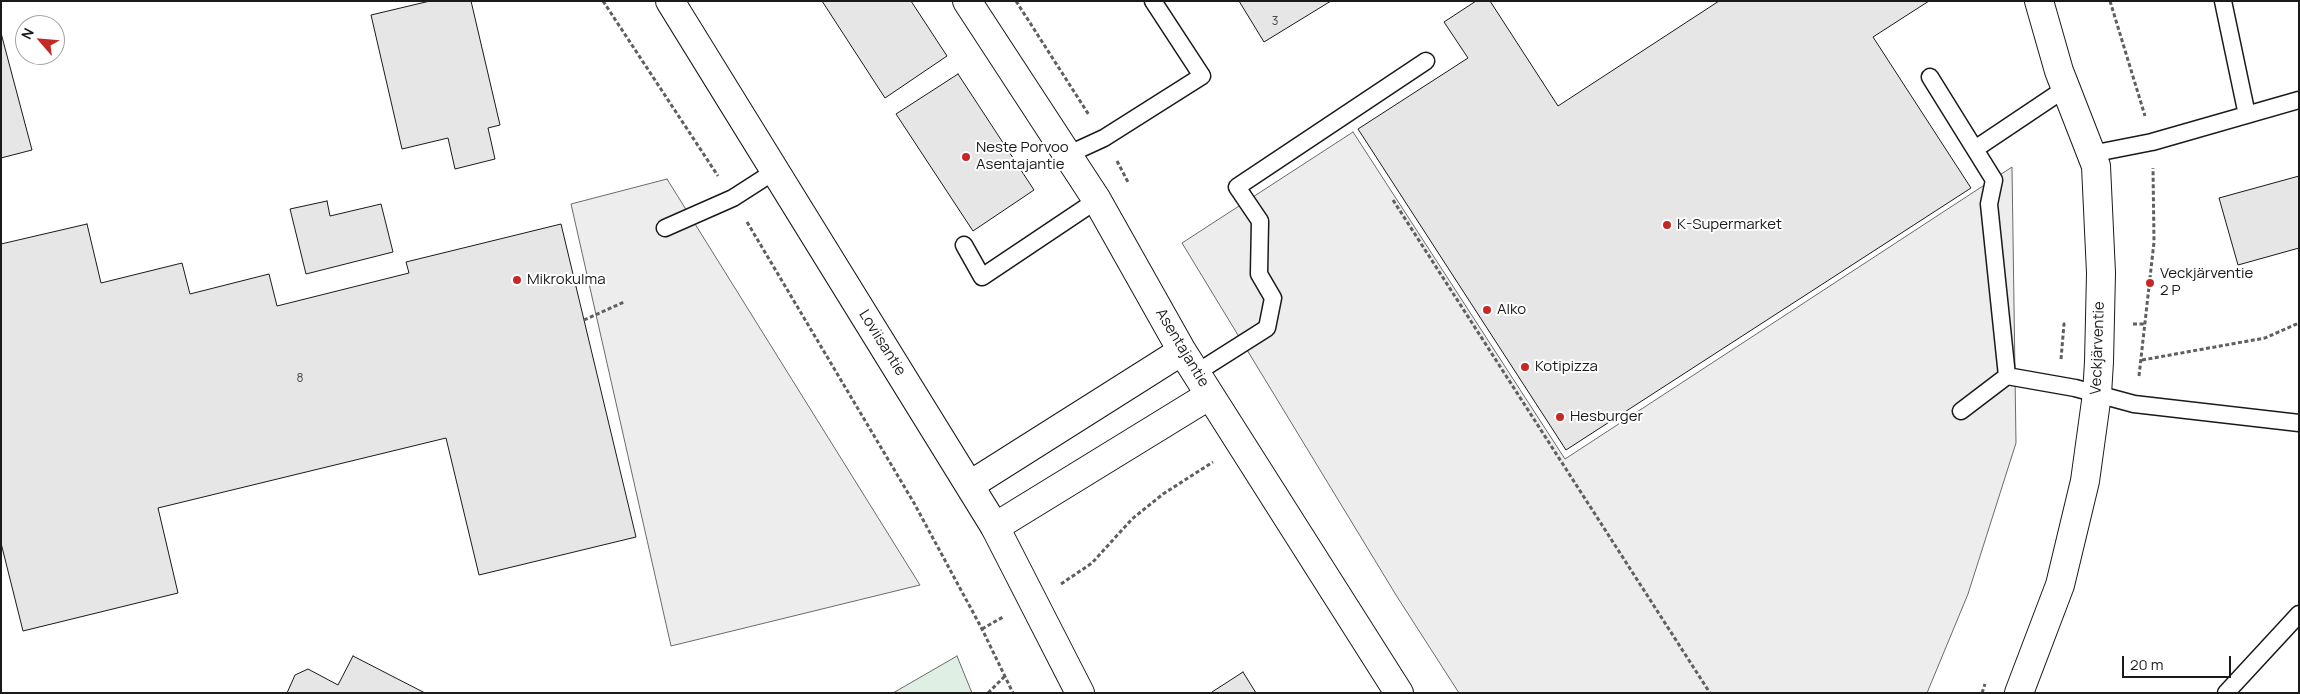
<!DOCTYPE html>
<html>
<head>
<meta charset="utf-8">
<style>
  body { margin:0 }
  #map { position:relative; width:2300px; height:694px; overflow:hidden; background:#fff; font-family:Manrope,sans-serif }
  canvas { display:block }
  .frame { position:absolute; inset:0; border:2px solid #1a1a1a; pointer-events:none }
  .north { position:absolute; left:15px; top:15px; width:50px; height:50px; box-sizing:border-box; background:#fff; border:1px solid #a3a3a3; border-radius:50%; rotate:297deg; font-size:14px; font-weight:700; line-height:20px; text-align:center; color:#1a1a1a }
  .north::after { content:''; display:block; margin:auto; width:18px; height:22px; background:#c62828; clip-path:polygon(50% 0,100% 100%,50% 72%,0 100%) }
  .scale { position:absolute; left:2122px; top:656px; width:109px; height:22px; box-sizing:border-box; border:2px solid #1a1a1a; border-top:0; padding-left:6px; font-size:15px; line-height:18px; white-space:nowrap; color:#1a1a1a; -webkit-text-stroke:4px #fff; paint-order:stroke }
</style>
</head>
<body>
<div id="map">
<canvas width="2300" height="694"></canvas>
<div class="frame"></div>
<div class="north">N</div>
<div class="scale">20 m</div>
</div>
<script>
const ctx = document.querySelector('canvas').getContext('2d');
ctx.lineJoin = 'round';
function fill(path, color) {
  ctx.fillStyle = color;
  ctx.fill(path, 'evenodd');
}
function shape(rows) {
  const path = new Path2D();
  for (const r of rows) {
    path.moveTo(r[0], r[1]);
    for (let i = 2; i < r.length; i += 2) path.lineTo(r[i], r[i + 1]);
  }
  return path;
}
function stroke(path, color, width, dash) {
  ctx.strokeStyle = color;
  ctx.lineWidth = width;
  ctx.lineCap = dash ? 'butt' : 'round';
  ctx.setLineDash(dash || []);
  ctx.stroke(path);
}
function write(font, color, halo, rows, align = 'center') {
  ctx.font = font + ' Manrope,sans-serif';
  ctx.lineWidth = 4;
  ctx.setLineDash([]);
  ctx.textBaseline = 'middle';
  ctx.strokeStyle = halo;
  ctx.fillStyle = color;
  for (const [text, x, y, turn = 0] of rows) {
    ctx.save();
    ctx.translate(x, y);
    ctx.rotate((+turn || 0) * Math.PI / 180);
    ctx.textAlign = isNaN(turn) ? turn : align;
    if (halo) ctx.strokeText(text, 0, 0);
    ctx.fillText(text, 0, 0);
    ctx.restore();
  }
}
const green = shape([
  [957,656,972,693,893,693,957,656]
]);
const parking = shape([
  [1353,132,1565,459,2012,167,2016,443,1968,594,1927,693,1459,693,1396,595,1182,243,1353,132],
  [667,179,920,585,671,646,571,204,667,179]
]);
const building = shape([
  [430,1,471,1,500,125,488,128,495,159,455,169,448,138,402,149,371,15,430,1],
  [822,1,911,1,947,56,885,98,822,1],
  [1239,1,1331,1,1264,42,1239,1],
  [1476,1,1490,1,1558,106,1719,1,1929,1,1873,37,1971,188,1566,450,1358,129,1468,58,1444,22,1476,1],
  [1,33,32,150,1,158,1,33],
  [958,74,1034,190,973,231,896,114,958,74],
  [2299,176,2299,248,2238,265,2219,198,2299,176],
  [327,201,330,216,381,204,393,252,306,274,290,209,327,201],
  [87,224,101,283,182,263,190,294,269,274,277,306,409,273,406,262,561,224,636,537,479,575,446,438,158,508,178,593,23,631,1,543,1,244,87,224],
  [353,656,425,693,287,693,295,675,308,669,338,685,353,656],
  [1243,672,1256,693,1212,693,1212,692,1243,672]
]);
const path = shape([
  [603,1,718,176],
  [1016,1,1089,115],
  [2110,1,2145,116],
  [1117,161,1129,184],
  [1393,200,1710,693],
  [747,222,914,503,982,629,1013,693],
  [584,320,624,302],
  [2133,324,2146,324],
  [2061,359,2064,324,2067,323],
  [2142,360,2265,338,2299,323],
  [2139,376,2154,242,2153,168],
  [1061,584,1092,563,1132,519,1163,494,1213,462],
  [982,629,1003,617],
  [988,693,1005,676],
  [1982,693,1985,684]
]);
const lane = shape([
  [2223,1,2247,115],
  [1930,77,1994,180,1989,204,2007,376],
  [1975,149,2066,88],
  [2091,154,2152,142,2299,100],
  [1067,155,1104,138,1202,76,1153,1],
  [665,228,733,198,775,171],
  [964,245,982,277,1097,200],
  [1196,373,1267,328,1273,298,1259,274,1260,221,1237,187,1426,61],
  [1961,411,2007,376,2075,388,2134,404,2299,423],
  [2226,693,2299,614]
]);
const street = shape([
  [967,1,1097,200,1182,351,1399,693],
  [970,485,1182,351],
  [995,527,1210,395]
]);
const secondary = shape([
  [670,1,995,527,1080,693],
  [2019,693,2060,585,2085,481,2097,394,2099,362,2101,273,2096,166,2059,71,2039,1]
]);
const markers = [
  [966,157,5,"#c62828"],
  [1667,225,5,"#c62828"],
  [517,280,5,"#c62828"],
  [2150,283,5,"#c62828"],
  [1487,310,5,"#c62828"],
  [1525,367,5,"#c62828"],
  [1560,417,5,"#c62828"]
];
const numberNames = [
  ["3",1275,22],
  ["8",300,379]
];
const poiNames = [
  ["Neste Porvoo",976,148],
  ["Asentajantie",976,165],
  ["K-Supermarket",1677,225],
  ["Veckjärventie",2160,274],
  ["2 P",2160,291],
  ["Mikrokulma",527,280],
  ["Alko",1497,310],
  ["Kotipizza",1535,367],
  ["Hesburger",1570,417]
];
const streetNames = [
  ["Loviisantie",882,343,58],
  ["Asentajantie",1182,348,59],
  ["Veckjärventie",2098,348,-88]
];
fill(green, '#e0efe3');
stroke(green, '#6a6a6a', 1);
fill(parking, '#ededed');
stroke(parking, '#6a6a6a', 1);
fill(building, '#e6e6e6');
stroke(building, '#1a1a1a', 1);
stroke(lane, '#1a1a1a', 19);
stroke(street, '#1a1a1a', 30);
stroke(secondary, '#1a1a1a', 30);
stroke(path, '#5f5f5f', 3, [4, 2.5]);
stroke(lane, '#fff', 16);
stroke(street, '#fff', 28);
stroke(secondary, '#fff', 28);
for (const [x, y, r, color] of markers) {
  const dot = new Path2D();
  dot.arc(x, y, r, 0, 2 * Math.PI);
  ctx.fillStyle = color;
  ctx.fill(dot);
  stroke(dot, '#fff', 2);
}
write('12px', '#4d4d4d', null, numberNames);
write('15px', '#1a1a1a', '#fff', poiNames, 'left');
write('15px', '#1a1a1a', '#fff', streetNames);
</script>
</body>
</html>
